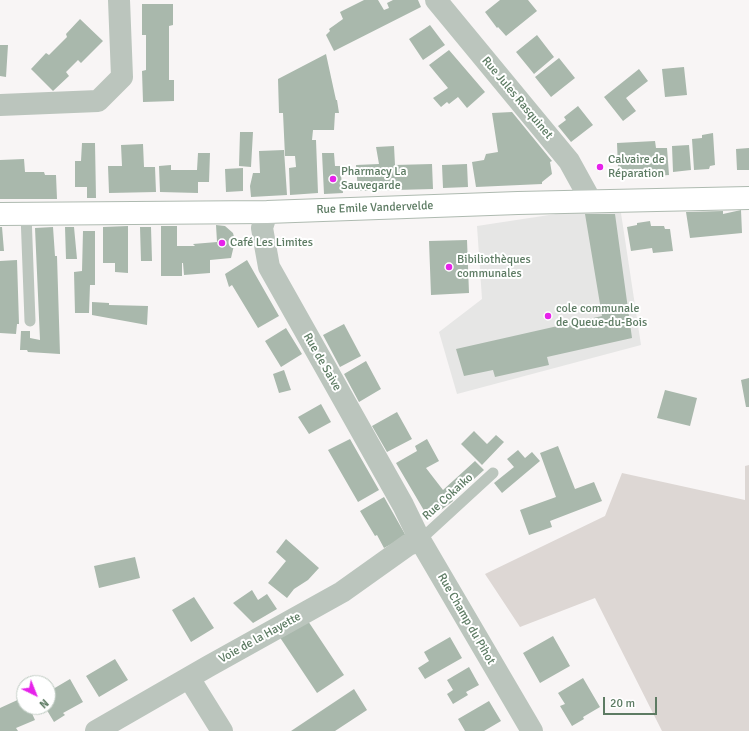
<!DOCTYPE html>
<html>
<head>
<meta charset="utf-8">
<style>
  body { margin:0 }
  #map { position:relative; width:749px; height:731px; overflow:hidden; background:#f8f5f5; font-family:Signika,sans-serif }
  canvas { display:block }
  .north { position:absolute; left:16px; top:675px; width:40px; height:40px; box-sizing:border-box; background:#fff; border:1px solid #becac1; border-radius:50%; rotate:137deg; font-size:11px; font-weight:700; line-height:16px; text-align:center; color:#5d7b63 }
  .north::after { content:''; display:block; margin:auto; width:14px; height:18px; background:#e622ea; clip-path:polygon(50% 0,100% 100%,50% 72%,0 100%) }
  .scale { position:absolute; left:603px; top:697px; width:54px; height:18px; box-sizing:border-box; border:2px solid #5d7b63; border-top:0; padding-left:5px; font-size:12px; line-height:14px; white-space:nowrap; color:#5d7b63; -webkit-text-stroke:3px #fff; paint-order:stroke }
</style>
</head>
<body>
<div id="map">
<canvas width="749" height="731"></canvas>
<div class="north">N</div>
<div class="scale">20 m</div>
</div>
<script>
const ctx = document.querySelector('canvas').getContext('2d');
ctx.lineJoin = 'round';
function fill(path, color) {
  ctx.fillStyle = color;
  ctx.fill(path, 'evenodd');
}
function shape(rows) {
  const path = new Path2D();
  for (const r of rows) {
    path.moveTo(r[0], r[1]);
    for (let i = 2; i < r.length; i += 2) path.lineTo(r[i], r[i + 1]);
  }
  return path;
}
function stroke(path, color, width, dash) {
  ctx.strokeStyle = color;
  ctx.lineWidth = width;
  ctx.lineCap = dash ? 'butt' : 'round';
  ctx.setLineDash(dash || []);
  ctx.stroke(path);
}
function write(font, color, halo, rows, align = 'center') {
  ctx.font = font + ' Signika,sans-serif';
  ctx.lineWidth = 4;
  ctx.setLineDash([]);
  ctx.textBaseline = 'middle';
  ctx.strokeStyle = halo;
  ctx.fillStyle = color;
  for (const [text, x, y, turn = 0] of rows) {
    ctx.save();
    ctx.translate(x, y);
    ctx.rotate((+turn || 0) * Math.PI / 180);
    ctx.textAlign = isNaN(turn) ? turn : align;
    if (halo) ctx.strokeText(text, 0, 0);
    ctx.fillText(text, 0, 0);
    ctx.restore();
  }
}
const built = shape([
  [582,210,621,213,641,345,457,394,439,332,482,299,477,226]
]);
const green = shape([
  [749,465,749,731,662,731,595,598,520,627,485,574,605,516,622,473,745,500,745,466]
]);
const building = shape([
  [364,0,378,0,384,10,389,8,387,3,393,0,418,0,421,7,334,51,326,35,330,31,329,29,343,19,340,12],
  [500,0,528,0,537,11,506,36,498,27,497,28,485,12],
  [142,4,173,4,173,25,169,26,169,80,174,80,174,101,143,102,142,71,146,70,146,35,142,35],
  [80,19,103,41,81,63,78,60,66,72,69,76,53,91,31,69,46,53,49,55,67,37,66,34],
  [430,25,445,45,423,60,409,39],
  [537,35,554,57,534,74,516,52],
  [0,45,8,45,6,77,0,76],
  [449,50,485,92,467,108,458,97,449,104,447,102,441,107,433,98,448,88,429,65],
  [326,54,336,100,337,100,339,113,335,113,334,130,313,130,312,140,316,140,318,193,290,195,289,168,296,167,295,156,285,156,283,113,279,113,278,79],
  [559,58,575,78,551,97,535,77],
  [684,67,687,95,665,97,662,69],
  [639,69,648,81,626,98,636,111,623,121,604,97],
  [578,106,593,125,571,142,558,126,566,120,564,117],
  [512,112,552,161,550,162,552,174,542,182,542,184,476,187,472,162,484,160,486,154,498,152,492,113],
  [240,132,253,132,251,167,239,166],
  [713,133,715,165,710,166,709,169,694,170,692,139,702,138,702,135],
  [655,141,656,148,667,148,669,175,623,178,622,168,618,168,617,143],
  [82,143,95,143,96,198,87,198,87,187,75,187,75,161,81,161],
  [143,144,144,167,155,167,156,192,109,193,108,166,122,166,121,145],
  [689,145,691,170,673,172,672,146],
  [394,146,395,165,432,164,433,189,358,191,356,165,379,164,376,147],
  [749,148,749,170,737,170,736,149],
  [284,150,287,195,251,197,250,186,253,173,260,173,259,151],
  [198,153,210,153,209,182,198,182,198,193,160,192,159,166,171,165,171,170,197,170],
  [322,153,334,153,335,166,340,166,343,193,324,194],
  [24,159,25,172,44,172,45,175,56,175,57,199,0,199,0,160],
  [467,164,468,187,443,188,442,165],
  [243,168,243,191,226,192,225,169],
  [741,210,742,233,690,238,686,212,723,211,723,214],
  [585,214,615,214,632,338,547,357,549,365,495,377,493,370,464,376,456,349,602,316],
  [650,221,651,226,664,226,665,229,670,229,673,251,653,253,652,248,631,251,627,227,637,225,637,223],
  [216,225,225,226,233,233,235,241,231,258,210,260,210,273,184,275,183,263,182,263,182,276,161,276,161,226,177,226,177,246,195,246,193,244,217,242],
  [128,226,128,273,115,272,115,263,103,263,103,227],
  [0,227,2,227,4,251,0,251],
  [53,227,55,256,57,256,60,354,28,352,27,350,20,350,21,331,30,331,30,338,40,340,35,228],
  [65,227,74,227,77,259,66,259],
  [140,227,151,227,152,261,141,261],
  [83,231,95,231,95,285,90,285,89,313,75,313,74,272,82,271],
  [467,240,469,293,431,295,429,241],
  [17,260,19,324,17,324,16,334,0,333,0,261],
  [247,260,279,316,258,328,232,285,229,287,225,274],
  [92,302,109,303,109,305,148,306,147,325,92,315],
  [344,324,361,356,340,367,323,335],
  [286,328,302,354,281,367,265,341],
  [366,361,381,389,359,402,344,374],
  [284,370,291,390,279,393,273,374],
  [749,378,749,407,746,407,741,380],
  [665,390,697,398,690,426,657,418],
  [321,404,331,422,309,434,298,417],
  [397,412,412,439,387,452,372,426],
  [474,431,487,444,496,435,504,442,482,465,461,444],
  [350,439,379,490,358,502,328,450],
  [427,439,439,461,426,468,443,490,475,461,484,470,452,499,453,501,429,519,396,463,417,451,415,446],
  [558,446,575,489,594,482,602,501,550,521,552,527,529,535,520,510,556,497,540,453],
  [518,450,525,458,532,452,540,461,502,493,494,483,514,467,507,459],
  [384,497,406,536,384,548,377,535,375,536,360,511],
  [286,539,319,568,308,580,294,589,287,598,268,583,286,561,276,552],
  [135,557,140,578,99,588,94,566],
  [252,590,258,600,267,594,277,609,253,623,233,603],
  [194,597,214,628,191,642,172,610],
  [306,618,344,675,317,693,279,636],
  [553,636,570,666,540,683,523,653],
  [450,637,462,658,425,679,418,668,429,661,424,652],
  [115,659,128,680,99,697,86,676],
  [469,667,479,685,466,692,468,695,453,704,447,694,453,690,447,680],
  [583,678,600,707,583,717,584,719,572,726,560,706,565,704,558,693],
  [70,679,83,702,63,713,65,715,54,722,45,707,48,707,48,692],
  [354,689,367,710,335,731,291,731],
  [24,697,24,707,29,707,35,720,16,728,18,731,0,731,0,708],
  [489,701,501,721,484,731,465,731,458,719]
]);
const lane = shape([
  [26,214,30,321],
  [420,540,493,473]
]);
const street = shape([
  [436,0,569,161,591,201],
  [0,105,98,101,122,77,119,0],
  [267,212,262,228,269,267,403,505,420,540,532,731],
  [189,678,222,731],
  [96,731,209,666,342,592,408,545,420,540]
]);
const secondary = shape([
  [0,214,267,212,518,203,749,198]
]);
const markers = [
  [600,167,4,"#e622ea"],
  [333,179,4,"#e622ea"],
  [222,243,4,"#e622ea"],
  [449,267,4,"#e622ea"],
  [548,316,4,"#e622ea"]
];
const streetNames = [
  ["Rue Jules Rasquinet",517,98,50],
  ["Rue Emile Vandervelde",375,208,-2],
  ["Rue de Saive",322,362,60],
  ["Rue Cokaiko",448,497,-42],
  ["Rue Champ du Pihot",466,619,60],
  ["Voie de la Hayette",260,638,-29]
];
const poiNames = [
  ["Calvaire de",608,160],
  ["Réparation",608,174],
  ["Pharmacy La",341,172],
  ["Sauvegarde",341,186],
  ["Café Les Limites",230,243],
  ["Bibiliothèques",457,260],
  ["communales",457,274],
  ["cole communale",556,309],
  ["de Queue-du-Bois",556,323]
];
fill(built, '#e6e6e5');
fill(green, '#ddd7d4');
fill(building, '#a9b8ac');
stroke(secondary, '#aebab0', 24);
stroke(lane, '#bbc5bd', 11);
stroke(street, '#bbc5bd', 22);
stroke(secondary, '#fff', 22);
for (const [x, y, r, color] of markers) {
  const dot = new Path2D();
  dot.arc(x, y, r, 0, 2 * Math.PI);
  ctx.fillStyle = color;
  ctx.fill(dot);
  stroke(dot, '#fff', 1.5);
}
write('12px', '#5d7b63', '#fff', streetNames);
write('12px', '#5d7b63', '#fff', poiNames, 'left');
</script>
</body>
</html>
